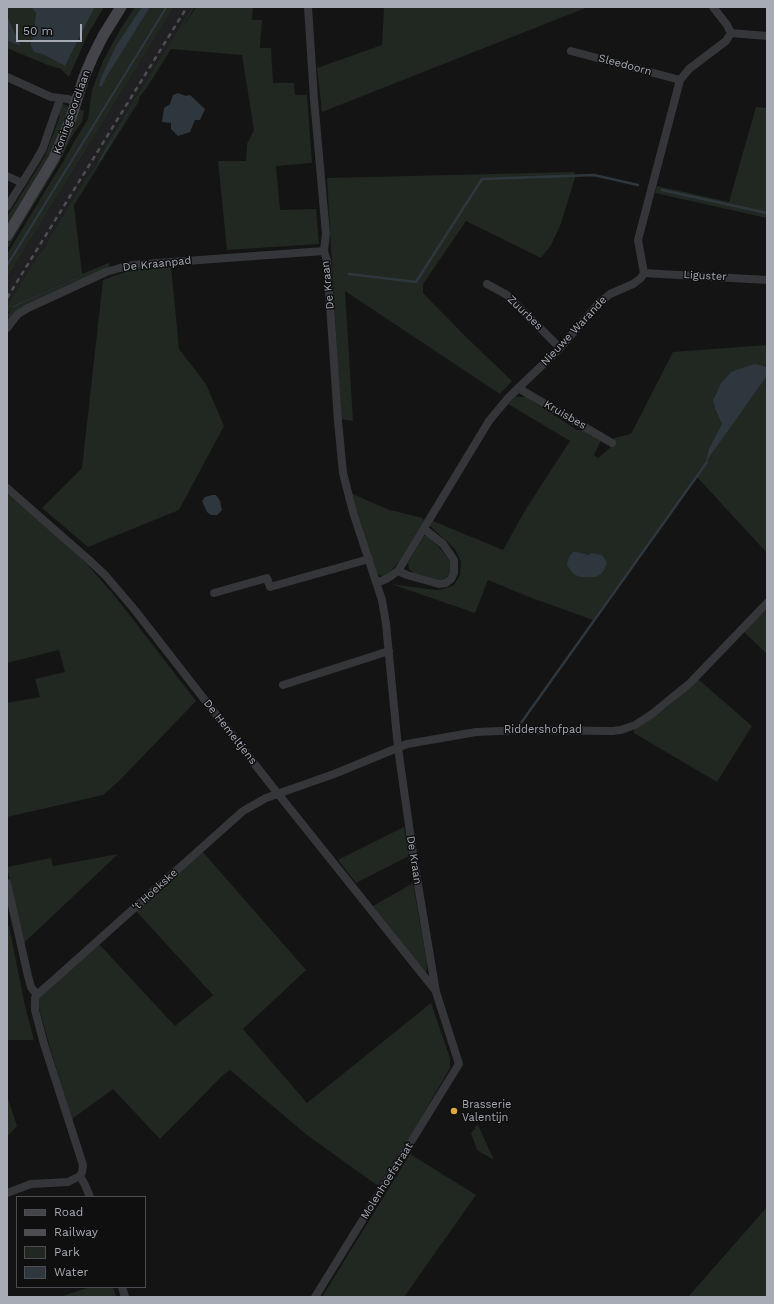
<!DOCTYPE html>
<html>
<head>
<meta charset="utf-8">
<style>
  body { margin:0 }
  #map { position:relative; width:774px; height:1304px; overflow:hidden; background:#141415; font-family:"Work Sans",sans-serif }
  canvas { display:block }
  .frame { position:absolute; inset:0; border:8px solid #a7abb5; pointer-events:none }
  .legend { position:absolute; left:16px; top:1196px; width:130px; height:92px; box-sizing:border-box; background:#0f0f10; border:1px solid #4c4d52; margin:0; padding:5px 7px; list-style:none; font-size:12px; color:#a7abb5 }
  .legend li { display:flex; align-items:center; gap:8px; height:20px }
  .legend b { width:20px; border:1px solid #4c4d52 }
  .scale { position:absolute; left:16px; top:24px; width:66px; height:18px; box-sizing:border-box; border:2px solid #a7abb5; border-top:0; padding-left:5px; font-size:12px; line-height:14px; white-space:nowrap; color:#a7abb5; -webkit-text-stroke:3px #0f0f10; paint-order:stroke }
</style>
</head>
<body>
<div id="map">
<canvas width="774" height="1304"></canvas>
<div class="frame"></div>
<ul class="legend">
<li><b style="height:5px;background:#43454a"></b>Road</li>
<li><b style="height:5px;background:#4c4e53"></b>Railway</li>
<li><b style="height:11px;background:#202821"></b>Park</li>
<li><b style="height:11px;background:#2e373d"></b>Water</li>
</ul>
<div class="scale">50 m</div>
</div>
<script>
const ctx = document.querySelector('canvas').getContext('2d');
ctx.lineJoin = 'round';
function fill(path, color) {
  ctx.fillStyle = color;
  ctx.fill(path, 'evenodd');
}
function shape(rows) {
  const path = new Path2D();
  for (const r of rows) {
    path.moveTo(r[0], r[1]);
    for (let i = 2; i < r.length; i += 2) path.lineTo(r[i], r[i + 1]);
  }
  return path;
}
function stroke(path, color, width, dash) {
  ctx.strokeStyle = color;
  ctx.lineWidth = width;
  ctx.lineCap = dash ? 'butt' : 'round';
  ctx.setLineDash(dash || []);
  ctx.stroke(path);
}
function write(font, color, halo, rows, align = 'center') {
  ctx.font = font + ' "Work Sans",sans-serif';
  ctx.lineWidth = 3;
  ctx.setLineDash([]);
  ctx.textBaseline = 'middle';
  ctx.strokeStyle = halo;
  ctx.fillStyle = color;
  for (const [text, x, y, turn = 0] of rows) {
    ctx.save();
    ctx.translate(x, y);
    ctx.rotate((+turn || 0) * Math.PI / 180);
    ctx.textAlign = isNaN(turn) ? turn : align;
    if (halo) ctx.strokeText(text, 0, 0);
    ctx.fillText(text, 0, 0);
    ctx.restore();
  }
}
const built = shape([
  [174,7,192,7,104,148,93,170,86,178,46,243,45,247,39,254,7,307,7,278]
]);
const green = shape([
  [7,7,31,7,36,13,32,41,30,44,42,54,65,66,95,7,104,7,87,36,69,77,61,69,45,64,7,48,7,41,21,46,7,15],
  [135,7,165,7,7,263,7,254,64,160,74,142,88,119,92,90,103,61,121,28],
  [168,7,174,7,7,278,7,268],
  [192,7,195,7,182,28,196,7,253,7,252,20,262,20,260,48,271,48,273,83,294,83,295,95,307,95,312,163,276,166,280,210,316,209,319,244,227,250,218,161,246,161,247,144,254,130,242,55,171,49,146,89,145,89,143,93,139,97,139,101,74,205,82,274,111,262,109,264,110,268,66,286,31,303,7,323,7,316,12,308,40,295,78,278,77,277,13,306,7,314,7,307,16,291,39,254,45,247,46,243,86,178,93,170,104,148],
  [137,99,138,99,98,164],
  [384,7,588,7,322,112,317,68,382,45],
  [62,104,65,105,69,108,55,146,7,227,7,217,45,156,60,116,58,114],
  [756,107,767,108,767,218,655,193,657,186,729,202],
  [79,109,84,111,82,122,72,136,59,163,7,249,7,245,58,161,68,139],
  [575,172,575,178,560,226,551,245,541,258,466,221,423,284,423,293,466,337,512,381,500,394,345,291,353,421,341,419,327,178],
  [171,266,179,349,206,384,224,426,179,510,88,547,42,508,82,468,103,280,128,271],
  [767,345,767,367,765,366,731,372,721,383,713,400,715,409,722,424,709,448,705,462,767,376,767,553,696,476,593,620,529,597,488,580,475,613,391,584,436,590,443,589,454,585,460,575,461,562,455,549,430,526,433,521,503,550,526,509,570,441,508,404,515,397,526,397,577,430,582,430,601,440,594,455,598,458,612,446,614,438,631,434,673,352],
  [351,493,366,500,390,510,422,518,424,520,399,562,388,574,383,576,379,575,377,573],
  [7,494,75,551,86,563,114,595,196,701,119,781,103,795,7,817,7,703,40,697,35,679,65,672,59,650,7,663],
  [424,536,427,536,439,547,450,561,450,573,445,579,439,580,414,573,409,569,408,563],
  [767,609,767,654,744,632],
  [698,679,752,726,717,782,634,733,634,730,665,709],
  [404,827,409,856,356,883,338,860],
  [202,851,306,970,243,1029,307,1103,431,1003,450,1058,450,1068,415,1128,378,1186,307,1135,230,1070,222,1076,160,1139,113,1089,72,1119,51,1051,37,1001,51,987,98,943,175,1026,213,995,135,910],
  [118,854,24,943,7,867,51,858,53,866],
  [413,883,427,963,426,974,373,906],
  [7,926,9,926,25,1006,34,1040,7,1040],
  [7,1096,17,1126,7,1137],
  [478,1125,494,1160,477,1150,471,1133,475,1129,475,1127],
  [410,1154,476,1195,404,1297,322,1297],
  [767,1207,767,1297,688,1297],
  [90,1287,113,1287,116,1297,60,1297]
]);
const water = shape([
  [31,7,95,7,65,66,42,54,34,52,30,44,32,41,36,13],
  [142,7,150,7,108,74,102,86,99,87,100,81,107,65,116,46],
  [165,7,168,7,7,268,7,263],
  [7,15,21,46,7,41],
  [178,93,186,96,190,95,205,109,200,120,195,120,190,132,178,136,171,129,171,123,162,122,164,108,170,104,173,95],
  [138,98,101,160,97,164,137,99],
  [78,277,78,278,40,295,12,308,7,316,13,306],
  [755,364,767,367,767,376,705,463,709,448,722,424,715,409,713,400,721,383,731,372,742,368],
  [212,495,216,495,220,501,222,510,217,515,211,515,207,512,202,501,205,497],
  [573,552,576,552,589,555,591,553,602,555,605,559,607,563,604,570,601,574,595,577,581,577,575,575,571,571,567,565,569,557]
]);
const stream = shape([
  [662,190,767,213],
  [349,274,416,282,482,179,594,175,638,185],
  [521,723,707,462]
]);
const street = shape([
  [308,7,314,99,326,234,324,251,327,261,338,421,343,473,353,512,382,600,386,624,398,748,414,861,436,992,459,1064,315,1297],
  [731,33,767,36],
  [571,51,680,80],
  [7,77,51,97,68,99,76,102],
  [7,176,22,183],
  [7,207,37,159,43,148,60,99],
  [644,273,767,280],
  [487,284,507,295,560,348],
  [7,328,18,314,28,308,106,272,120,268,133,265,158,263,324,251],
  [518,388,612,443],
  [7,488,89,560,105,575,134,609,271,785,435,990],
  [398,571,407,575,439,584,446,583,451,579,454,573,454,560,443,544,424,529],
  [377,583,388,578,398,571,489,421,508,398,560,348,599,303,610,294,633,284,641,278,644,273,638,240,680,80,689,69,726,41,731,33,727,25,713,7],
  [214,593,267,578,270,587,369,559],
  [283,685,389,651],
  [7,883,28,976,31,987,37,995],
  [80,1176,82,1172,83,1165,44,1044,35,1010,35,998,37,995,243,811,266,798,334,774,407,744,476,732,523,730,612,731,621,730,635,725,652,714,690,683,767,603],
  [80,1176,85,1185,90,1197],
  [7,1193,31,1184,68,1182,80,1176],
  [122,1287,125,1297]
]);
const secondary = shape([
  [7,236,54,158,70,121,84,77,93,56,103,36,121,7]
]);
const rail = shape([
  [7,298,187,7]
]);
const markers = [
  [454,1111,4,"#e2a73f"]
];
const streetNames = [
  ["Sleedoorn",625,65,15],
  ["Koningsoordlaan",72,112,-70],
  ["De Kraanpad",157,264,-6],
  ["Liguster",705,276,3],
  ["De Kraan",328,285,-96],
  ["Zuurbes",525,313,44],
  ["Nieuwe Warande",574,331,-47],
  ["Kruisbes",565,415,30],
  ["Riddershofpad",543,730],
  ["De Hemeltjens",230,732,52],
  ["De Kraan",414,860,81],
  ["'t Hoekske",155,890,-42],
  ["Molenhoefstraat",387,1181,-58]
];
const poiNames = [
  ["Brasserie",462,1105],
  ["Valentijn",462,1118]
];
fill(built, '#202022');
fill(green, '#202821');
fill(water, '#2e373d');
stroke(stream, '#2e373d', 2.5);
stroke(street, '#35363a', 8);
stroke(secondary, '#43454a', 11);
stroke(rail, '#4c4e53', 2.5, [5, 4]);
for (const [x, y, r, color] of markers) {
  const dot = new Path2D();
  dot.arc(x, y, r, 0, 2 * Math.PI);
  ctx.fillStyle = color;
  ctx.fill(dot);
  stroke(dot, '#0f0f10', 1.5);
}
write('11px', '#a7abb5', '#0f0f10', streetNames);
write('11px', '#a7abb5', '#0f0f10', poiNames, 'left');
</script>
</body>
</html>
